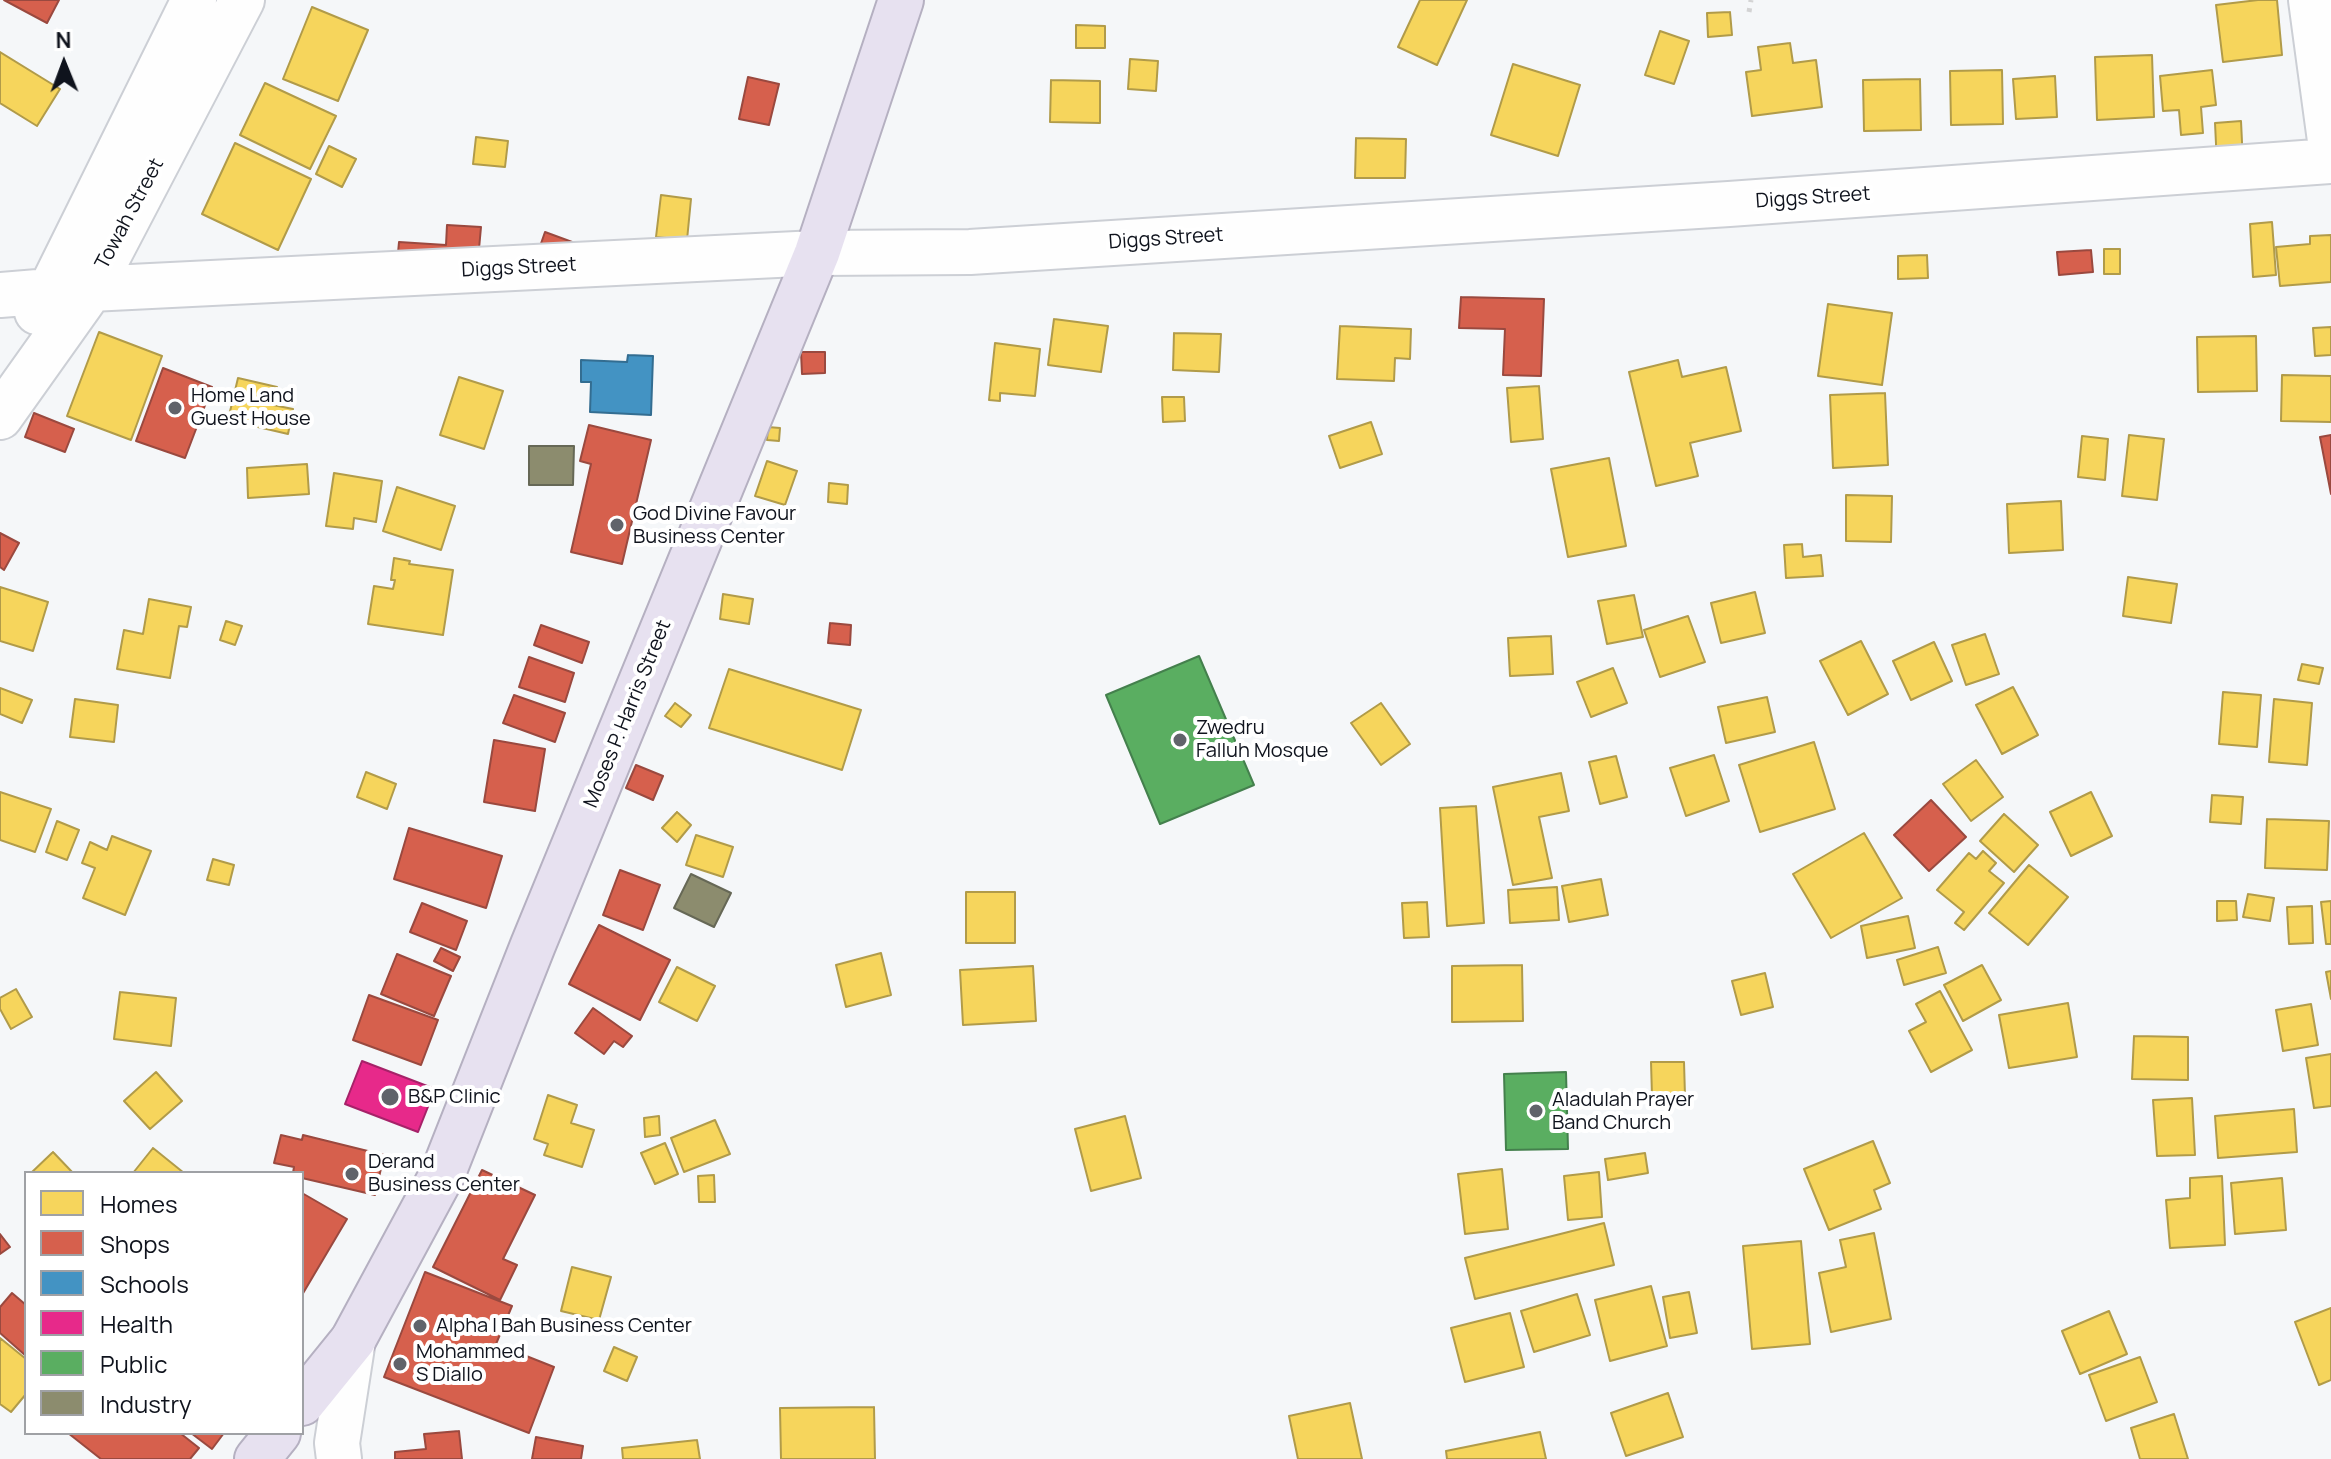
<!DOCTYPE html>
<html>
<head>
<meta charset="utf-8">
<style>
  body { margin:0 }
  #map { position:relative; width:2331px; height:1459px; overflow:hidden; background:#f5f7f9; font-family:Manrope,sans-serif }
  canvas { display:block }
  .legend { position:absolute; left:24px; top:1171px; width:280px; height:264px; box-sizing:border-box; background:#fff; border:2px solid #9fa1a5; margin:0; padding:10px 14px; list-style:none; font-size:24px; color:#0f131d }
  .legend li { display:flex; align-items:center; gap:16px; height:40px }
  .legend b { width:40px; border:2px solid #9fa1a5 }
  .north { position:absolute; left:24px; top:24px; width:80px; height:80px; -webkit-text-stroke:6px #fff; paint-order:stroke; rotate:359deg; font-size:22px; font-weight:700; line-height:32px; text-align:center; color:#0f131d }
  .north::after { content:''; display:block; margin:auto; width:28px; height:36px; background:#0f131d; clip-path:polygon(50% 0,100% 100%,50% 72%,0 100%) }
</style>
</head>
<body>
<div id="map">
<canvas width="2331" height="1459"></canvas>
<ul class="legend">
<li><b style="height:22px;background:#f6d55c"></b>Homes</li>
<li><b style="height:22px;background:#d6604d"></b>Shops</li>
<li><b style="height:22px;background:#4393c3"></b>Schools</li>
<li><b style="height:22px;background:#e7298a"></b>Health</li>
<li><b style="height:22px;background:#5aae61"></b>Public</li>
<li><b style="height:22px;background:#8c8c6e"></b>Industry</li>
</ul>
<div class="north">N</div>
</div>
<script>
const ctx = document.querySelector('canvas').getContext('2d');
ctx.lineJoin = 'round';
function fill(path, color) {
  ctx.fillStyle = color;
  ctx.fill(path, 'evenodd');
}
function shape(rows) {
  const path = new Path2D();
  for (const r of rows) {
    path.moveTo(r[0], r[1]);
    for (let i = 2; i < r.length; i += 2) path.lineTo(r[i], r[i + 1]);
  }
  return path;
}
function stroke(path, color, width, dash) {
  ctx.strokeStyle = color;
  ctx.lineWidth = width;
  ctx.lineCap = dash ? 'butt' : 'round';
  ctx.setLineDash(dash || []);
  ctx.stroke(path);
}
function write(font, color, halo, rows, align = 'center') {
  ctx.font = font + ' Manrope,sans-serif';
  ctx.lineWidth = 8;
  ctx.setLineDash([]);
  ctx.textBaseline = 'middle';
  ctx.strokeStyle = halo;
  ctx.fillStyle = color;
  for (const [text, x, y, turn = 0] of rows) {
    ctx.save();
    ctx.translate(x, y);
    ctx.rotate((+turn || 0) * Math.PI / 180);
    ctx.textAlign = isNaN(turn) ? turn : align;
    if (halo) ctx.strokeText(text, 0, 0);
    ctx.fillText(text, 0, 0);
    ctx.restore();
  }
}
const homes = shape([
  [1420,0,1467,0,1437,65,1398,47,1420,0],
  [2258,0,2277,0,2282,55,2223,62,2216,5,2258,0],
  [312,7,368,30,338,101,283,79,312,7],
  [1730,12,1732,35,1708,37,1707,13,1730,12],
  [1076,25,1105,26,1105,48,1076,48,1076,25],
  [1660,31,1689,41,1674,84,1645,75,1660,31],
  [1790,43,1793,63,1816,60,1822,107,1752,116,1746,72,1761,70,1758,47,1790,43],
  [0,52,60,89,37,126,0,103,0,52],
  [2152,55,2154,117,2097,120,2095,57,2152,55],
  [1130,59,1158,61,1156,91,1128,89,1130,59],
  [1513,64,1580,85,1558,156,1491,135,1513,64],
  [2002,70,2003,124,1951,125,1950,71,2002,70],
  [2212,70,2216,105,2201,107,2203,133,2181,135,2179,110,2163,111,2160,76,2212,70],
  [2055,76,2057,117,2016,119,2013,79,2055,76],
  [1920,79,1921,130,1864,131,1863,80,1920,79],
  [1051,80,1100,81,1100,123,1050,122,1051,80],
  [265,83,336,116,310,169,240,135,265,83],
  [2241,121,2243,163,2217,165,2215,123,2241,121],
  [476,137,508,141,505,167,473,164,476,137],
  [1356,138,1406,139,1405,178,1355,178,1356,138],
  [235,143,311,179,278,250,202,214,235,143],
  [329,146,356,159,342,187,316,174,329,146],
  [661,195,691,199,687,240,656,237,661,195],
  [2272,222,2276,275,2253,277,2250,224,2272,222],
  [2331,235,2331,282,2280,286,2276,247,2310,244,2310,236,2331,235],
  [2104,249,2120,249,2120,274,2104,274,2104,249],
  [1927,255,1928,278,1898,279,1898,256,1927,255],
  [1828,304,1892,313,1882,385,1818,376,1828,304],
  [1054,319,1108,326,1101,372,1048,365,1054,319],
  [1340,326,1411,329,1410,359,1395,358,1394,381,1337,379,1340,326],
  [2331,327,2331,355,2315,356,2313,328,2331,327],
  [99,332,162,356,131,440,67,416,99,332],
  [1174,333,1221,334,1219,372,1173,370,1174,333],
  [2256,336,2257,391,2198,392,2197,337,2256,336],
  [995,343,1040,349,1035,396,1000,393,1000,401,989,400,995,343],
  [1678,360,1682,377,1726,367,1741,431,1690,443,1698,476,1656,486,1629,372,1678,360],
  [2282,375,2331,376,2331,422,2281,421,2282,375],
  [459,377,503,391,484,449,440,435,459,377],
  [238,378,277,387,273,405,293,409,288,434,228,420,238,378],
  [1539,386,1543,439,1511,442,1507,388,1539,386],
  [1885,393,1888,465,1833,468,1830,395,1885,393],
  [1162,397,1184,397,1185,421,1163,422,1162,397],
  [1371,422,1382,454,1340,468,1329,436,1371,422],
  [768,427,780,428,779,441,767,440,768,427],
  [2129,435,2164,439,2157,500,2122,496,2129,435],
  [2082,436,2108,439,2105,480,2078,477,2082,436],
  [1609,458,1626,546,1568,557,1551,469,1609,458],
  [767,461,797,471,785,505,755,496,767,461],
  [307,464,309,494,248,498,247,468,307,464],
  [334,473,382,481,376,522,354,518,353,529,326,526,334,473],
  [829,483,848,485,847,504,828,502,829,483],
  [397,487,455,506,441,550,383,531,397,487],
  [1846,495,1892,496,1891,542,1846,541,1846,495],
  [2061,501,2063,550,2009,553,2007,504,2061,501],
  [1802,544,1803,557,1821,555,1823,576,1786,578,1784,545,1802,544],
  [394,558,410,561,409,564,453,570,443,635,368,624,374,586,393,589,395,580,391,580,394,558],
  [2128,577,2177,584,2171,623,2123,616,2128,577],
  [0,587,48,602,33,651,0,641,0,587],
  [1755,592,1765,633,1721,643,1711,603,1755,592],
  [723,594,753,599,749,624,720,619,723,594],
  [1634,595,1643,637,1607,644,1598,601,1634,595],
  [149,599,191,607,187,627,179,626,170,678,117,669,124,630,143,634,149,599],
  [1688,616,1705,662,1660,677,1644,630,1688,616],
  [226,621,242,626,235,645,220,640,226,621],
  [1985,634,1999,674,1966,685,1952,645,1985,634],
  [1551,636,1553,674,1510,676,1508,638,1551,636],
  [1861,641,1888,694,1848,715,1820,661,1861,641],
  [1934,642,1952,681,1911,700,1893,661,1934,642],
  [2302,664,2323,668,2319,684,2298,680,2302,664],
  [1613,668,1627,703,1591,717,1577,682,1613,668],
  [729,669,861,710,842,770,709,728,729,669],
  [2013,687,2038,735,2002,754,1976,705,2013,687],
  [0,688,32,700,22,723,0,714,0,688],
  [2223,692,2261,695,2257,747,2219,744,2223,692],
  [1767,697,1775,732,1726,743,1718,707,1767,697],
  [75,699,118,705,114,742,70,737,75,699],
  [2274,699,2312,703,2307,765,2269,762,2274,699],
  [675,703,691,715,681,727,665,716,675,703],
  [1381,703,1410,744,1381,765,1351,723,1381,703],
  [1814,742,1835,809,1760,832,1739,765,1814,742],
  [1714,755,1729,801,1686,816,1670,768,1714,755],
  [1616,756,1627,797,1600,804,1589,762,1616,756],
  [1976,760,2003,797,1971,821,1943,784,1976,760],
  [366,772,396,784,387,809,357,797,366,772],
  [1561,773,1569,811,1539,817,1552,878,1513,885,1493,787,1561,773],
  [0,792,51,809,35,852,0,840,0,792],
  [2091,792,2112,836,2071,856,2050,812,2091,792],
  [2212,795,2243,797,2241,824,2210,822,2212,795],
  [1476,806,1484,923,1447,926,1440,808,1476,806],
  [677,812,691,825,677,842,662,828,677,812],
  [2004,814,2038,845,2014,872,1980,841,2004,814],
  [2267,819,2329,821,2327,870,2265,868,2267,819],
  [57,821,79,830,67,860,46,852,57,821],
  [1864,833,1902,898,1831,938,1793,874,1864,833],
  [696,835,733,847,723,877,686,865,696,835],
  [112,836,151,851,125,915,83,898,95,868,82,863,90,842,107,850,112,836],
  [1983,851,1996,863,1989,871,2004,883,1964,930,1955,923,1964,912,1937,890,1969,853,1976,859,1983,851],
  [213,859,234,865,229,885,207,880,213,859],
  [2029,865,2068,897,2028,945,1989,913,2029,865],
  [1601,879,1608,915,1569,922,1562,886,1601,879],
  [1557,887,1559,920,1510,923,1508,890,1557,887],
  [966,892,1015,892,1015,943,966,943,966,892],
  [2248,894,2274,898,2270,921,2243,917,2248,894],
  [2217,901,2236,901,2237,920,2217,921,2217,901],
  [2331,901,2331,944,2326,944,2321,902,2331,901],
  [1427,902,1429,937,1404,938,1402,903,1427,902],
  [2312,906,2313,943,2289,944,2287,907,2312,906],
  [1908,916,1915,948,1867,958,1861,926,1908,916],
  [1938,947,1946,973,1904,985,1897,960,1938,947],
  [881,953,891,995,846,1007,836,965,881,953],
  [1522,965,1523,1021,1452,1022,1452,966,1522,965],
  [1982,965,2001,1000,1963,1021,1944,985,1982,965],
  [1033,966,1036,1021,963,1025,960,970,1033,966],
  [677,967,715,986,697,1021,659,1002,677,967],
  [2331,971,2331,999,2326,972,2331,971],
  [1765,973,1773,1007,1741,1015,1732,981,1765,973],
  [16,989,32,1017,11,1029,0,1009,0,998,16,989],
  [1940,991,1972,1050,1931,1072,1909,1031,1926,1022,1916,1004,1940,991],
  [120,992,176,998,171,1046,114,1039,120,992],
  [2068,1003,2077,1057,2009,1068,1999,1015,2068,1003],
  [2311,1004,2318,1045,2283,1051,2276,1010,2311,1004],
  [2134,1036,2188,1037,2188,1080,2132,1079,2134,1036],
  [2331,1054,2331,1106,2314,1108,2306,1058,2331,1054],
  [1651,1062,1684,1062,1685,1096,1652,1096,1651,1062],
  [156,1072,182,1101,150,1129,124,1101,156,1072],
  [548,1095,577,1105,571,1123,594,1130,582,1167,544,1155,548,1144,534,1139,548,1095],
  [2192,1098,2195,1155,2157,1156,2153,1100,2192,1098],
  [2294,1109,2297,1152,2218,1158,2215,1116,2294,1109],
  [659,1116,660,1135,645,1137,644,1118,659,1116],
  [1125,1116,1141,1178,1091,1191,1075,1129,1125,1116],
  [715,1120,730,1154,684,1172,671,1138,715,1120],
  [1873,1141,1890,1183,1874,1190,1881,1209,1829,1230,1804,1169,1873,1141],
  [665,1143,678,1174,655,1184,641,1153,665,1143],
  [153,1148,184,1173,133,1173,153,1148],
  [53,1152,73,1173,31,1173,53,1152],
  [1645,1153,1648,1173,1608,1180,1605,1159,1645,1153],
  [1502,1169,1508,1229,1465,1234,1458,1174,1502,1169],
  [1599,1172,1602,1217,1568,1220,1564,1176,1599,1172],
  [714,1175,715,1202,699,1202,698,1176,714,1175],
  [2222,1176,2225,1245,2170,1248,2166,1200,2190,1198,2190,1178,2222,1176],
  [2282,1178,2286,1230,2235,1234,2231,1183,2282,1178],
  [1604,1223,1614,1265,1475,1299,1465,1258,1604,1223],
  [1874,1233,1891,1319,1831,1332,1819,1273,1846,1267,1840,1240,1874,1233],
  [1801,1241,1810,1344,1752,1349,1743,1246,1801,1241],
  [572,1267,611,1277,599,1320,561,1311,572,1267],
  [1651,1286,1667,1346,1610,1361,1595,1300,1651,1286],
  [1689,1292,1697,1333,1670,1338,1663,1297,1689,1292],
  [1577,1294,1590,1335,1534,1352,1521,1311,1577,1294],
  [2331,1308,2331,1380,2319,1385,2295,1322,2331,1308],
  [2109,1311,2127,1354,2080,1374,2062,1331,2109,1311],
  [1510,1313,1524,1367,1465,1382,1451,1328,1510,1313],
  [0,1338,26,1359,26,1394,11,1412,0,1404,0,1338],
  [614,1347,637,1357,627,1381,604,1371,614,1347],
  [2140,1357,2157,1402,2106,1421,2089,1375,2140,1357],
  [1668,1393,1683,1437,1626,1456,1611,1413,1668,1393],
  [1350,1403,1362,1459,1298,1459,1289,1416,1350,1403],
  [874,1407,875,1459,781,1459,780,1408,874,1407],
  [2174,1414,2188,1459,2140,1459,2131,1428,2174,1414],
  [1540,1432,1546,1459,1447,1459,1446,1451,1540,1432],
  [697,1440,700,1459,623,1459,622,1448,697,1440]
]);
const shops = shape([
  [4,0,59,0,47,23,4,0],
  [748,77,779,84,769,125,739,119,748,77],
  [447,225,481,227,477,271,397,264,399,242,446,245,447,225],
  [545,232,583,246,537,255,545,232],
  [2091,250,2093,272,2059,275,2057,252,2091,250],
  [1461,297,1544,299,1541,376,1503,375,1505,329,1459,328,1461,297],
  [801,352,825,352,825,373,802,374,801,352],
  [163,368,212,387,185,458,136,441,163,368],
  [34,413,74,429,65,452,25,437,34,413],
  [589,425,651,440,622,564,571,552,591,464,580,461,589,425],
  [2331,435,2331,494,2320,437,2331,435],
  [0,533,19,543,4,570,0,567,0,533],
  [830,623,851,625,850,645,828,643,830,623],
  [541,625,589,642,582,663,534,645,541,625],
  [529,657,574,673,565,702,519,687,529,657],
  [514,695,565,713,555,742,503,723,514,695],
  [494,740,545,749,535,811,484,802,494,740],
  [636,765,663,776,653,800,626,788,636,765],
  [1931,800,1966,837,1929,871,1894,835,1931,800],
  [409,828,502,856,486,908,394,879,409,828],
  [620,870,660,885,643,930,603,915,620,870],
  [422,903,467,921,456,950,410,932,422,903],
  [599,925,670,960,640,1020,569,984,599,925],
  [441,948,460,957,453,971,434,961,441,948],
  [397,954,451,976,434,1016,381,994,397,954],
  [369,995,438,1020,421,1065,353,1040,369,995],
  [593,1008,632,1036,623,1047,614,1041,604,1054,575,1033,593,1008],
  [281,1135,302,1140,303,1135,384,1155,375,1195,302,1178,302,1173,293,1173,294,1167,274,1163,281,1135],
  [482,1170,535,1195,503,1259,517,1265,500,1300,433,1267,482,1170],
  [302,1193,347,1219,302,1295,302,1193],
  [0,1234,10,1247,0,1254,0,1234],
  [425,1272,512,1306,496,1344,554,1367,529,1433,384,1377,425,1272],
  [12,1293,26,1305,26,1356,0,1333,0,1307,12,1293],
  [459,1431,462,1459,395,1459,395,1452,426,1449,424,1434,459,1431],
  [68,1433,180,1433,199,1448,190,1459,101,1459,68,1433],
  [191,1433,224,1433,212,1449,191,1433],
  [536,1437,583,1446,581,1459,532,1459,536,1437]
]);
const schools = shape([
  [628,355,653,356,651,415,590,412,591,382,581,382,581,360,627,362,628,355]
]);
const health = shape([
  [362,1061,435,1089,418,1132,345,1104,362,1061]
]);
const public = shape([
  [1199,656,1254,785,1160,824,1106,695,1199,656],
  [1566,1072,1568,1149,1506,1150,1504,1074,1566,1072]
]);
const industry = shape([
  [529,446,574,446,573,485,529,485,529,446],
  [691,874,731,893,714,927,674,908,691,874]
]);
const path = shape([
  [1749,12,1751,0]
]);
const minor = shape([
  [2311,0,2331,148],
  [0,295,50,291,817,253,970,252,1729,204,2331,161],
  [37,312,50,291,194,0],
  [0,417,91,289,242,0],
  [339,1459,337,1443,353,1340]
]);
const highway = shape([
  [302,1403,353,1340,443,1173,533,945,817,253,901,0],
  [257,1459,278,1433]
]);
const markers = [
  [175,408,8,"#60636a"],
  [617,525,8,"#60636a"],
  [1180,740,8,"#60636a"],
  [390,1097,10,"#60636a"],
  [1536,1111,8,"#60636a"],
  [352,1174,8,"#60636a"],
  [420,1326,8,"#60636a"],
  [400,1364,8,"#60636a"]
];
const streetNames = [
  ["Diggs Street",1813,198,-4],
  ["Towah Street",130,214,-62],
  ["Diggs Street",1166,239,-4],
  ["Diggs Street",519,268,-3],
  ["Moses P. Harris Street",628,714,-68]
];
const poiNames = [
  ["Home Land",191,396],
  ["Guest House",191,419],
  ["God Divine Favour",633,514],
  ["Business Center",633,537],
  ["Zwedru",1196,728],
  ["Falluh Mosque",1196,751],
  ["B&P Clinic",408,1097],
  ["Aladulah Prayer",1552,1100],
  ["Band Church",1552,1123],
  ["Derand",368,1162],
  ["Business Center",368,1185],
  ["Alpha I Bah Business Center",436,1326],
  ["Mohammed",416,1352],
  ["S Diallo",416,1375]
];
fill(homes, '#f6d55c');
stroke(homes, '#b19b49', 2);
fill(shops, '#d6604d');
stroke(shops, '#9a493f', 2);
fill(schools, '#4393c3');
stroke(schools, '#336d91', 2);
fill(health, '#e7298a');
stroke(health, '#a62269', 2);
fill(public, '#5aae61');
stroke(public, '#44804d', 2);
fill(industry, '#8c8c6e');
stroke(industry, '#666856', 2);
stroke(minor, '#cccfd5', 48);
stroke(highway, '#b5b0c1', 48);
stroke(path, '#d3d3d4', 5, [4, 6]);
stroke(minor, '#fefefe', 44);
stroke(highway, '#e7e1f0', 44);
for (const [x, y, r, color] of markers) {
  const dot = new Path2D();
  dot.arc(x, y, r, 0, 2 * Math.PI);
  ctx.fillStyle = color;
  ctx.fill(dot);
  stroke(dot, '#fff', 3);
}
write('20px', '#0f131d', '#fff', streetNames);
write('20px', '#0f131d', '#fff', poiNames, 'left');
</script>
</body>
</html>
